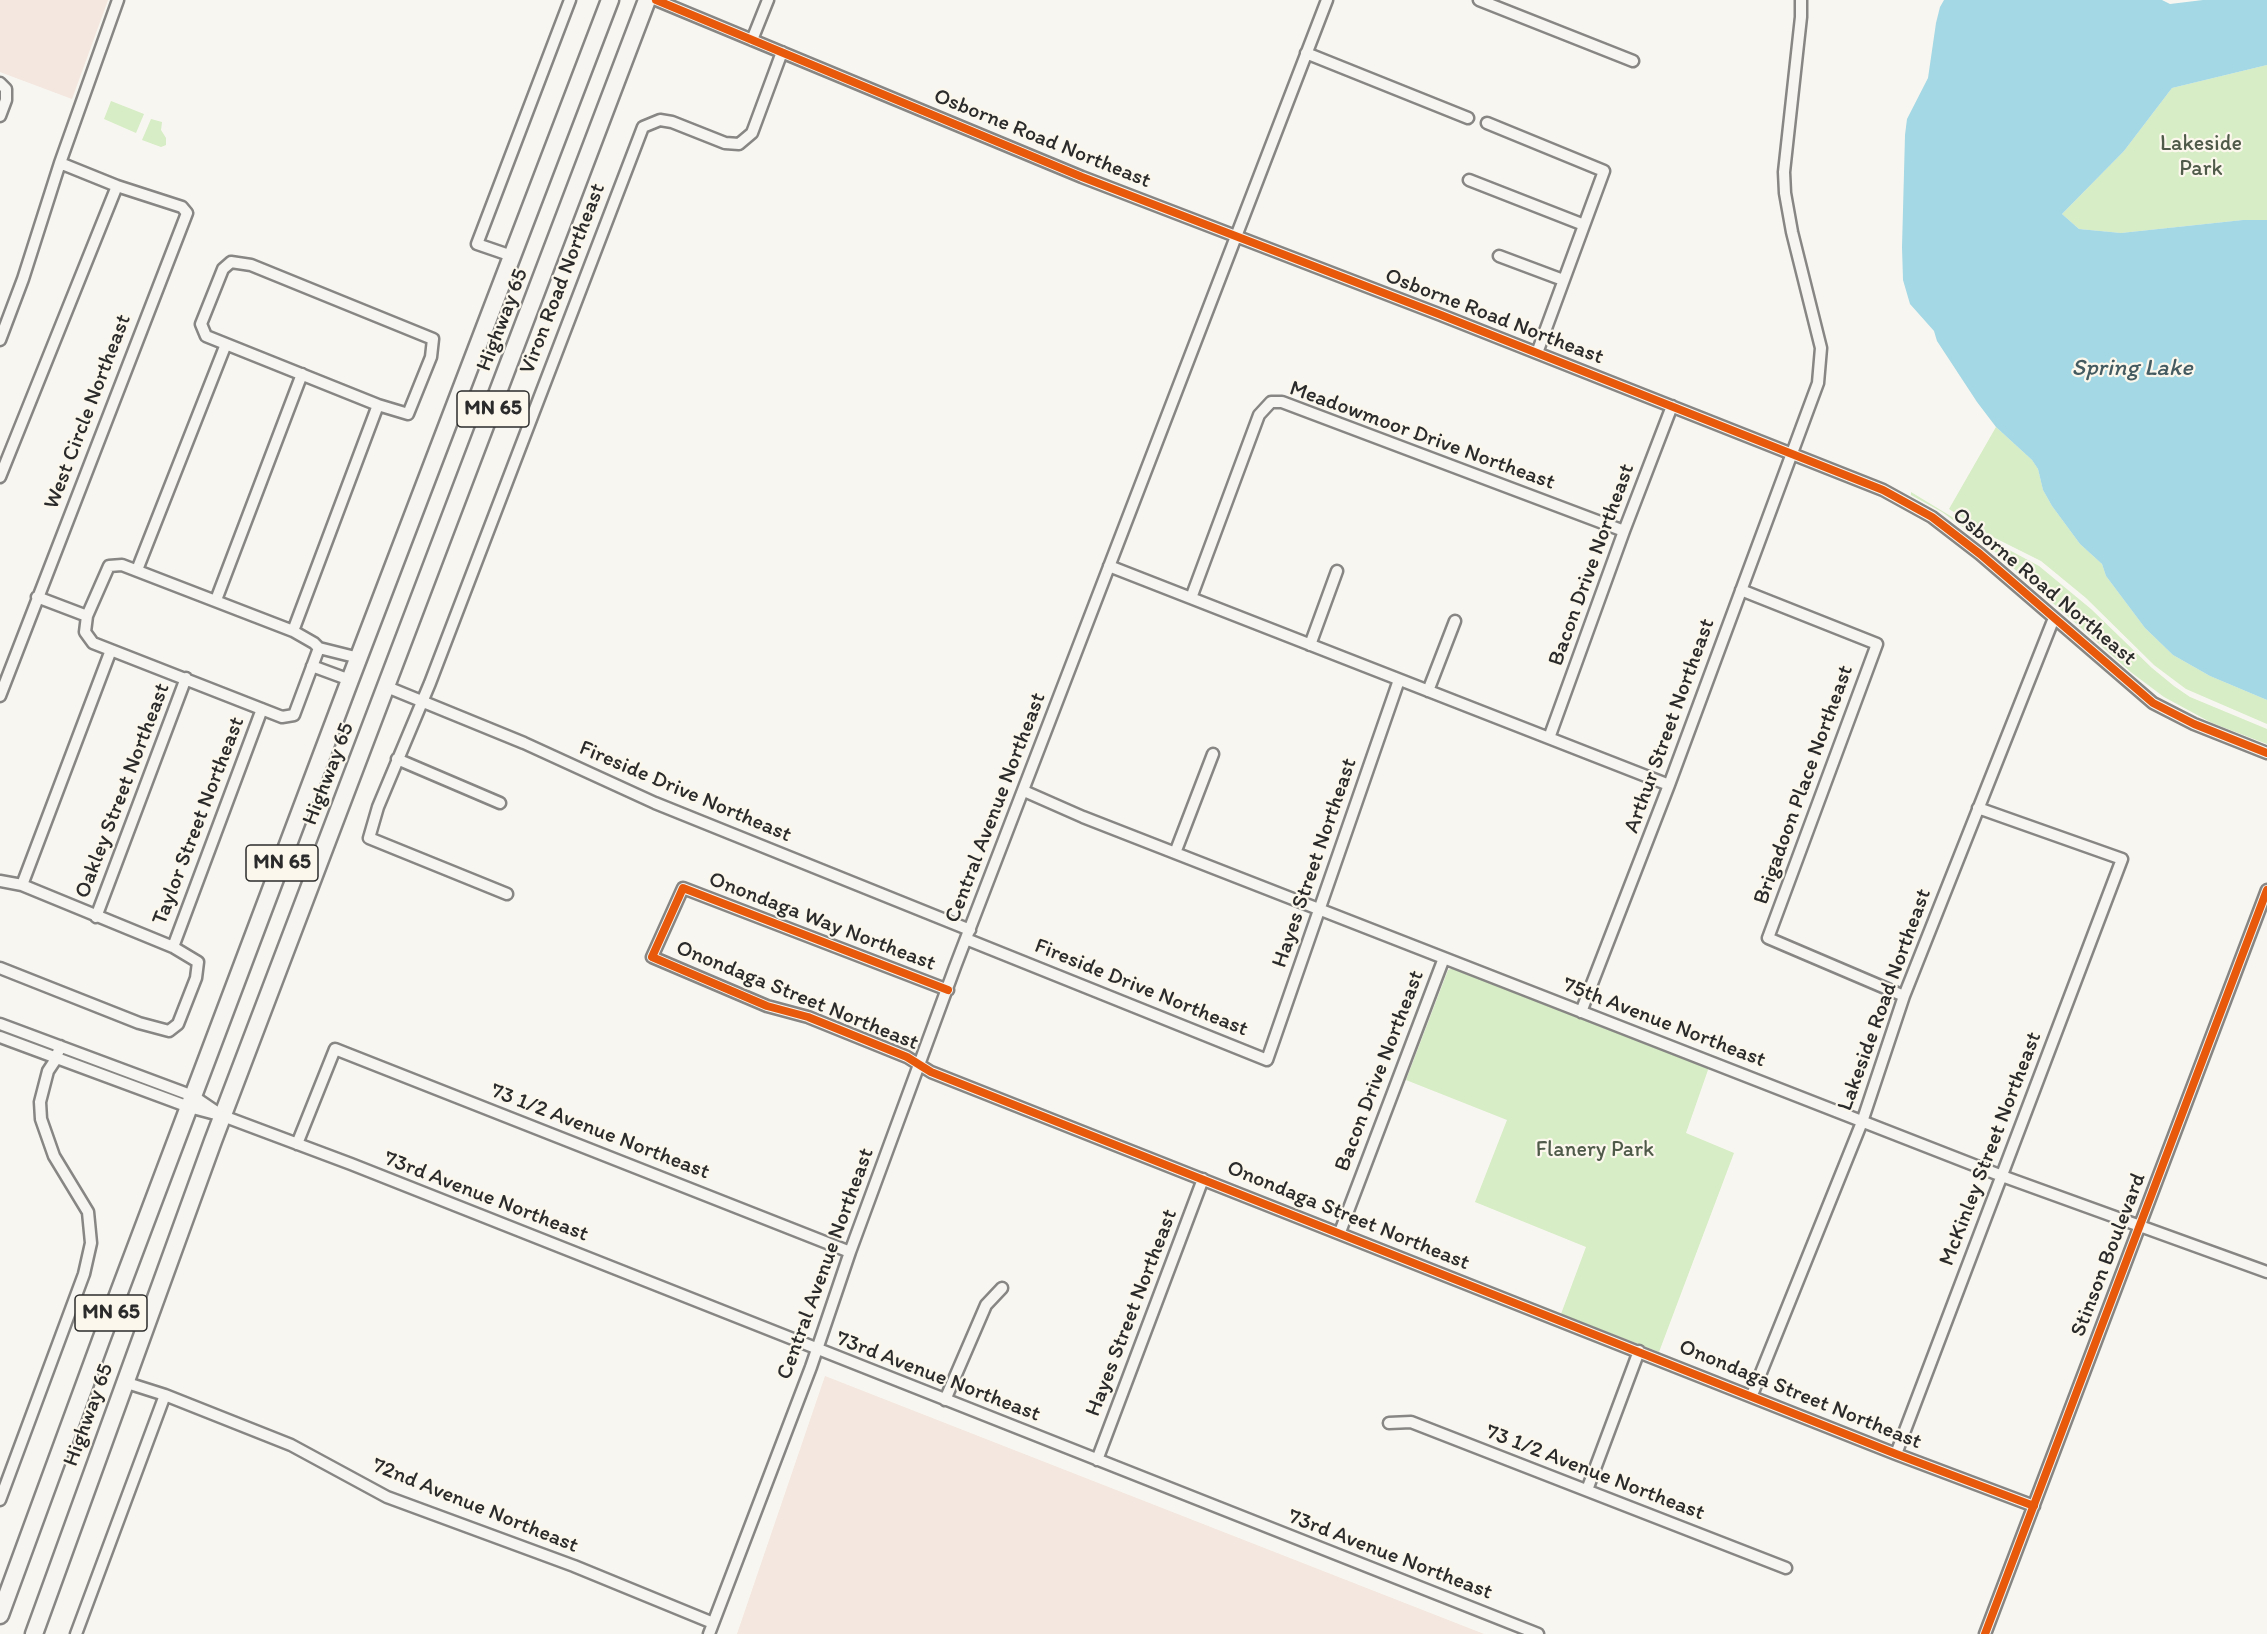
<!DOCTYPE html>
<html>
<head>
<meta charset="utf-8">
<style>
  body { margin:0 }
  canvas { display:block; background:#f8f6f0 }
</style>
</head>
<body>
<canvas width="2267" height="1634"></canvas>
<script>
const ctx = document.querySelector('canvas').getContext('2d');
ctx.lineJoin = 'round';
function fill(path, color) {
  ctx.fillStyle = color;
  ctx.fill(path, 'evenodd');
}
function shape(rows) {
  const path = new Path2D();
  for (const r of rows) {
    path.moveTo(r[0], r[1]);
    for (let i = 2; i < r.length; i += 2) path.lineTo(r[i], r[i + 1]);
  }
  return path;
}
function stroke(path, color, width, dash) {
  ctx.strokeStyle = color;
  ctx.lineWidth = width;
  ctx.lineCap = dash ? 'butt' : 'round';
  ctx.setLineDash(dash || []);
  ctx.stroke(path);
}
function write(font, color, halo, rows, align = 'center') {
  ctx.font = font + ' Itim,sans-serif';
  ctx.lineWidth = 4.5;
  ctx.setLineDash([]);
  ctx.textBaseline = 'middle';
  ctx.strokeStyle = halo;
  ctx.fillStyle = color;
  for (const [text, x, y, turn = 0] of rows) {
    ctx.save();
    ctx.translate(x, y);
    ctx.rotate((+turn || 0) * Math.PI / 180);
    ctx.textAlign = isNaN(turn) ? turn : align;
    if (halo) ctx.strokeText(text, 0, 0);
    ctx.fillText(text, 0, 0);
    ctx.restore();
  }
}
const built = shape([
  [0,0,108,0,72,99,0,72],
  [825,1376,1484,1634,737,1634]
]);
const green = shape([
  [2267,65,2267,220,2243,220,2121,233,2079,229,2062,214,2124,151,2172,88],
  [111,101,144,114,136,133,104,119],
  [151,119,162,122,161,130,166,138,166,145,161,147,142,140],
  [1996,427,2032,460,2038,469,2043,490,2052,506,2080,544,2102,564,2106,576,2145,628,2173,655,2210,676,2267,700,2267,724,2186,689,2154,665,2086,598,2041,561,1993,537,1949,509],
  [1911,492,1985,537,2039,566,2091,609,2152,668,2174,686,2190,697,2267,729,2267,744,2212,723,2164,697,2132,673,1986,544,1942,512,1911,495],
  [1456,967,1709,1067,1686,1133,1734,1153,1659,1352,1561,1314,1586,1247,1475,1202,1507,1120,1406,1080,1448,970]
]);
const water = shape([
  [1944,0,2162,0,2170,4,2203,0,2267,0,2267,65,2172,88,2124,151,2062,214,2079,229,2121,233,2243,220,2267,220,2267,700,2210,676,2173,655,2145,628,2106,576,2102,564,2080,544,2052,506,2043,490,2038,469,2032,460,1996,427,1977,402,1937,341,1934,331,1910,304,1903,280,1902,247,1905,135,1907,119,1928,78,1936,23,1940,7]
]);
const minor = shape([
  [656,0,1082,177,1441,315,1883,490,1932,517,1980,554,2153,703,2194,724,2267,753],
  [1479,0,1633,61],
  [752,40,768,0],
  [1306,53,1468,118],
  [0,83,6,89,6,100,0,116],
  [1487,123,1604,171,1537,353],
  [1469,180,1584,225],
  [512,256,477,244,570,0],
  [1499,256,1563,280],
  [231,262,251,265,433,339,431,357,408,414,378,405,206,336,201,324,223,269,231,262],
  [0,340,23,279,60,163,118,0],
  [0,477,117,186],
  [122,565,293,631,314,643,319,648,294,715,282,717,93,643,85,632,87,616,109,566,122,565],
  [1109,566,1669,785],
  [137,570,226,344],
  [1741,590,1877,644,1768,938,1904,996],
  [37,597,87,616],
  [1191,598,1259,415,1271,402,1282,402,1624,531],
  [216,600,302,374],
  [293,631,378,405],
  [1310,645,1337,571],
  [319,648,359,658],
  [312,666,350,680],
  [387,687,524,743,655,803,970,930],
  [1428,691,1455,621],
  [0,696,187,213,182,207,117,186,60,163],
  [1549,738,1624,531,1672,406],
  [397,759,500,803],
  [1024,791,1083,817,2002,1176,2267,1272],
  [1175,853,1213,754],
  [0,881,22,885,173,947,198,962,196,978,178,1024,169,1031,139,1023,0,968],
  [22,885,111,650],
  [507,894,369,838,378,807,430,683,643,127,660,120,672,122,725,143,739,144,752,133,782,52],
  [96,917,186,678],
  [966,939,1267,1060,1399,680],
  [173,947,262,709],
  [948,990,683,888,652,957,767,1006,808,1017,907,1057,931,1072,1896,1454,2034,1506],
  [1581,1012,1669,785,1818,383,1821,348,1792,232,1785,193,1784,172,1801,17,1801,0],
  [0,1024,193,1096,215,1111],
  [0,1037,189,1107,223,1116,351,1164,1538,1634],
  [297,1144,335,1049,850,1252],
  [1340,1232,1444,958],
  [124,1382,165,1395,291,1445,387,1497,574,1566,713,1623],
  [1752,1395,1862,1122,1904,996,2054,618],
  [945,1400,986,1305,1002,1288],
  [1389,1423,1411,1422,1786,1568],
  [1896,1454,2122,859,1978,808],
  [1097,1460,1203,1179],
  [1587,1490,1639,1351],
  [0,1500,84,1274,91,1243,88,1212,54,1156,41,1119,40,1102,48,1071,56,1059,60,1046],
  [76,1634,165,1395],
  [709,1634,811,1367,850,1252,955,967,1327,0],
  [1985,1634,2267,890]
]);
const highway = shape([
  [0,1615,101,1340,350,680,610,0],
  [34,1634,213,1141,647,0]
]);
const cycleway = shape([
  [656,0,1082,177,1441,315,1883,490,1932,517,1980,554,2153,703,2194,724,2267,753],
  [948,990,683,888,652,957,767,1006,808,1017,907,1057,931,1072,1896,1454,2034,1506],
  [1985,1634,2267,890]
]);
const shields = [
  [493,409,72],
  [282,863,72],
  [111,1313,72]
];
const shieldNames = [
  ["MN 65",493,409],
  ["MN 65",282,863],
  ["MN 65",111,1313]
];
const streetNames = [
  ["Osborne Road Northeast",1042,139,22],
  ["Viron Road Northeast",563,279,-69],
  ["Osborne Road Northeast",1494,317,21],
  ["Highway 65",503,320,-69],
  ["West Circle Northeast",88,412,-69],
  ["Meadowmoor Drive Northeast",1422,436,20],
  ["Bacon Drive Northeast",1592,565,-70],
  ["Osborne Road Northeast",2044,587,40],
  ["Arthur Street Northeast",1670,726,-70],
  ["Highway 65",329,774,-69],
  ["Brigadoon Place Northeast",1804,785,-70],
  ["Oakley Street Northeast",123,791,-69],
  ["Fireside Drive Northeast",685,792,23],
  ["Central Avenue Northeast",996,808,-69],
  ["Taylor Street Northeast",199,821,-69],
  ["Hayes Street Northeast",1315,863,-71],
  ["Onondaga Way Northeast",822,922,21],
  ["Fireside Drive Northeast",1141,988,22],
  ["Onondaga Street Northeast",797,996,22],
  ["Lakeside Road Northeast",1885,1000,-70],
  ["75th Avenue Northeast",1664,1023,21],
  ["Bacon Drive Northeast",1380,1071,-69],
  ["73 1/2 Avenue Northeast",600,1132,21],
  ["McKinley Street Northeast",1991,1149,-69],
  ["73rd Avenue Northeast",486,1197,21],
  ["Onondaga Street Northeast",1348,1216,22],
  ["Stinson Boulevard",2109,1255,-69],
  ["Central Avenue Northeast",826,1264,-70],
  ["Hayes Street Northeast",1132,1313,-69],
  ["73rd Avenue Northeast",938,1377,21],
  ["Onondaga Street Northeast",1800,1395,22],
  ["Highway 65",89,1415,-70],
  ["73 1/2 Avenue Northeast",1595,1473,21],
  ["72nd Avenue Northeast",475,1506,22],
  ["73rd Avenue Northeast",1390,1555,21]
];
const parkNames = [
  ["Lakeside",2201,144],
  ["Park",2201,169],
  ["Flanery Park",1595,1150]
];
const waterNames = [
  ["Spring Lake",2132,369]
];
fill(built, '#f3e7df');
fill(green, '#d6edc5');
fill(water, '#a4d8e5');
stroke(minor, '#878684', 15);
stroke(highway, '#878684', 21);
stroke(minor, '#f6f5f1', 10);
stroke(highway, '#f6f5f1', 16);
stroke(cycleway, '#e8590c', 8);
for (const [x, y, w] of shields) {
  const box = new Path2D();
  box.roundRect(x - w / 2, y - 18, w, 36, 4.5);
  ctx.fillStyle = '#fbf7ec';
  ctx.fill(box);
  stroke(box, '#2b2b2b', 1.5);
}
write('bold 21px', '#2b2b2b', null, shieldNames);
write('22px', '#2b2b2b', '#fbf7ec', streetNames);
write('22px', '#4f5a49', '#fbf7ec', parkNames);
write('italic 24px', '#445b61', '#fbf7ec', waterNames);
</script>
</body>
</html>
